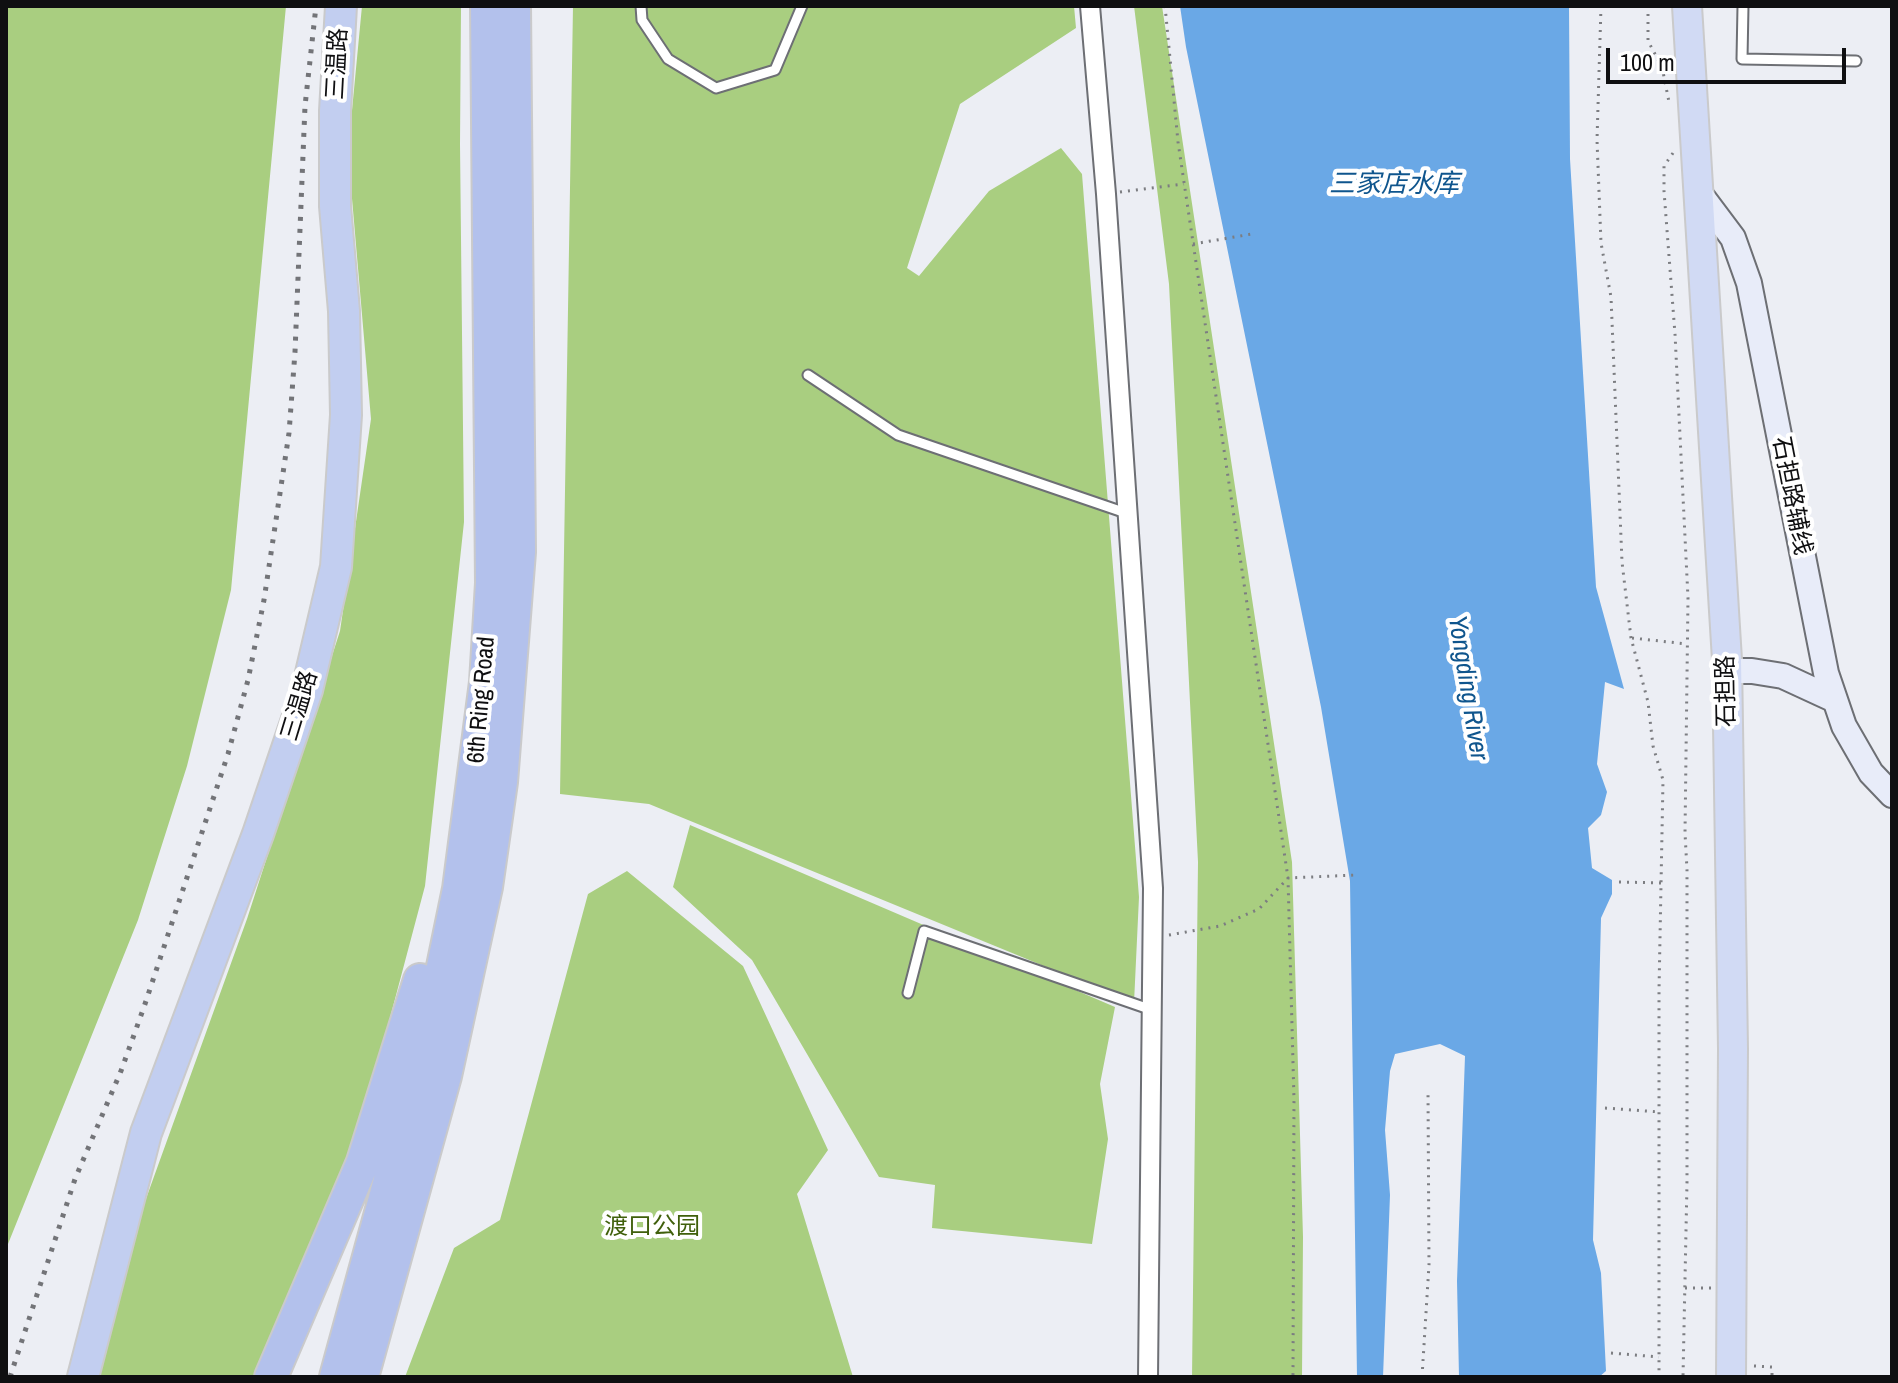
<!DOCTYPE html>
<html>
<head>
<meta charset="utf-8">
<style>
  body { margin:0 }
  #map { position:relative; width:1898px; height:1383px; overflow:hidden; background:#eceef4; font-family:"Archivo Narrow",sans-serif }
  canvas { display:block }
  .frame { position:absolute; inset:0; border:8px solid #0f0f11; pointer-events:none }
  .scale { position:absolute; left:1606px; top:48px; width:240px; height:36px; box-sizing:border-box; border:4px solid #0f0f11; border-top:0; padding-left:10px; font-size:24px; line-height:28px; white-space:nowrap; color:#0f0f11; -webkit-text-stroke:6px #fff; paint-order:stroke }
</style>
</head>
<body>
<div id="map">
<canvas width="1898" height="1383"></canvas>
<div class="frame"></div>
<div class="scale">100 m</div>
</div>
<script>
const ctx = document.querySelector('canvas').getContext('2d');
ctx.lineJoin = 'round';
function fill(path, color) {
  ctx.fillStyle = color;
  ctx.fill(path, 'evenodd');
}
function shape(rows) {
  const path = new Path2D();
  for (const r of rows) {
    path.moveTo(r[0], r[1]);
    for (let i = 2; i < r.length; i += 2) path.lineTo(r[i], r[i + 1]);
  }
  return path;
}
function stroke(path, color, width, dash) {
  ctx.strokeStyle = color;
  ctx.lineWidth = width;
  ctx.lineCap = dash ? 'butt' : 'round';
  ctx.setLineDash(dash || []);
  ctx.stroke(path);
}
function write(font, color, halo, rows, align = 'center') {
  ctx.font = font + ' "Archivo Narrow","Noto Sans SC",sans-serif';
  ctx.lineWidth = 8;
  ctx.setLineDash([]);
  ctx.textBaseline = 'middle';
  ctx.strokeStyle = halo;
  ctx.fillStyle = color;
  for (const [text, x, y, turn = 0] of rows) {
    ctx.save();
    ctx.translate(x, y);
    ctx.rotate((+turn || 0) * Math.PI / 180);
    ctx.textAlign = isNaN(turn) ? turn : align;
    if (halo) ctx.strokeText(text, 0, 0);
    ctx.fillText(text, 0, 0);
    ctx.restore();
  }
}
const forest = shape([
  [6,6,286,6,231,590,187,766,138,920,6,1249],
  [362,6,461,6,460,144,464,522,425,886,352,1161,290,1377,99,1377,143,1207,247,919,340,631,371,419,348,152],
  [573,6,1074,6,1076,28,960,104,907,268,919,276,989,191,1061,148,1082,174,1139,897,1134,1003,649,804,560,794],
  [1134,6,1162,6,1292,862,1303,1237,1302,1377,1192,1377,1198,862,1169,284],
  [690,825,1115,1007,1100,1084,1108,1139,1092,1244,932,1228,935,1185,879,1177,752,960,673,887],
  [627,871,743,966,828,1150,797,1194,853,1377,405,1377,454,1248,500,1220,588,894]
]);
const water = shape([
  [1180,6,1569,6,1570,159,1596,587,1624,689,1605,682,1597,764,1607,792,1601,815,1588,828,1592,868,1612,880,1612,894,1601,918,1593,1240,1601,1273,1606,1371,1599,1377,1459,1377,1457,1281,1465,1056,1440,1044,1395,1054,1390,1071,1385,1130,1390,1195,1383,1377,1357,1377,1350,881,1321,707,1186,47]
]);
const path = shape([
  [1165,6,1178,142,1288,878,1294,1100,1293,1377],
  [1601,6,1597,140,1601,243,1611,297,1622,562,1631,638,1648,702,1653,746,1663,780,1659,990,1659,1377],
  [1648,6,1648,41,1662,67,1669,102],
  [1673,153,1664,166,1664,191,1675,334,1688,598,1685,833,1687,870,1687,1182,1683,1377],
  [1120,192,1184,184],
  [1193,244,1252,234],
  [1632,638,1687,644],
  [1619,882,1662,883],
  [1169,935,1220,926,1259,909,1288,878,1356,875],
  [1605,1108,1660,1112],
  [1685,1288,1712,1288],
  [1611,1353,1659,1357],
  [1754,1366,1772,1367,1772,1377],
  [1422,1377,1429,1265,1428,1090]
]);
const service = shape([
  [641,6,642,20,668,59,716,88,775,70,802,6],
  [1743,6,1742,59,1856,61],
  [808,375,898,435,1126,513],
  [908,993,924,931,1152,1010]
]);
const minor = shape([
  [1090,6,1106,194,1153,888,1148,1377]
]);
const secondary = shape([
  [1700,194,1733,238,1749,283,1826,673,1844,726,1871,773,1892,795],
  [1727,671,1752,671,1783,676,1835,700]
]);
const primary = shape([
  [1687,6,1727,660,1733,1049,1731,1377]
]);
const trunk = shape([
  [83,1377,146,1133,258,834,307,690,336,567,346,415,344,311,335,206,335,111,341,6]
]);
const motorway = shape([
  [271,1377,363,1162,420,980],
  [336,1377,398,1151,438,991,459,889,486,682,492,583,487,6],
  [362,1377,445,1076,486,887,501,782,519,552,514,6]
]);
const rail = shape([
  [10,1377,75,1179,121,1071,144,1007,228,754,248,680,264,600,289,433,295,352,305,106,316,6]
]);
const streetNames = [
  ["三温路",338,64,-87],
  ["石担路辅线",1791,496,79],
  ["石担路",1727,691,-91],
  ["6th Ring Road",482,700,-85],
  ["三温路",300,706,-73]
];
const parkNames = [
  ["渡口公园",652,1228]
];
const waterNames = [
  ["三家店水库",1394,185],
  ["Yongding River",1467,688,81]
];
fill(forest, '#a9ce80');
fill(water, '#6aa8e6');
stroke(service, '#6d6f74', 13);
stroke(minor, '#6d6f74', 22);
stroke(secondary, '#6d6f74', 28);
stroke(primary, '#cacacb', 32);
stroke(trunk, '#cacacb', 34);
stroke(motorway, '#cacacb', 36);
stroke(path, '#7c7d81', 3, [2, 6]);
stroke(service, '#fff', 9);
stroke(minor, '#fff', 18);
stroke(secondary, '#e8ecf9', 24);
stroke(primary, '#d1daf4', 28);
stroke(trunk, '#c2cef0', 30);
stroke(motorway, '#b3c1ec', 32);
stroke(rail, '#737478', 5, [4, 8]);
write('24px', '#0f0f11', '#fff', streetNames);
write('24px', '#40600c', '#fff', parkNames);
write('italic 26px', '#0f558d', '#fff', waterNames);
</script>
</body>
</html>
